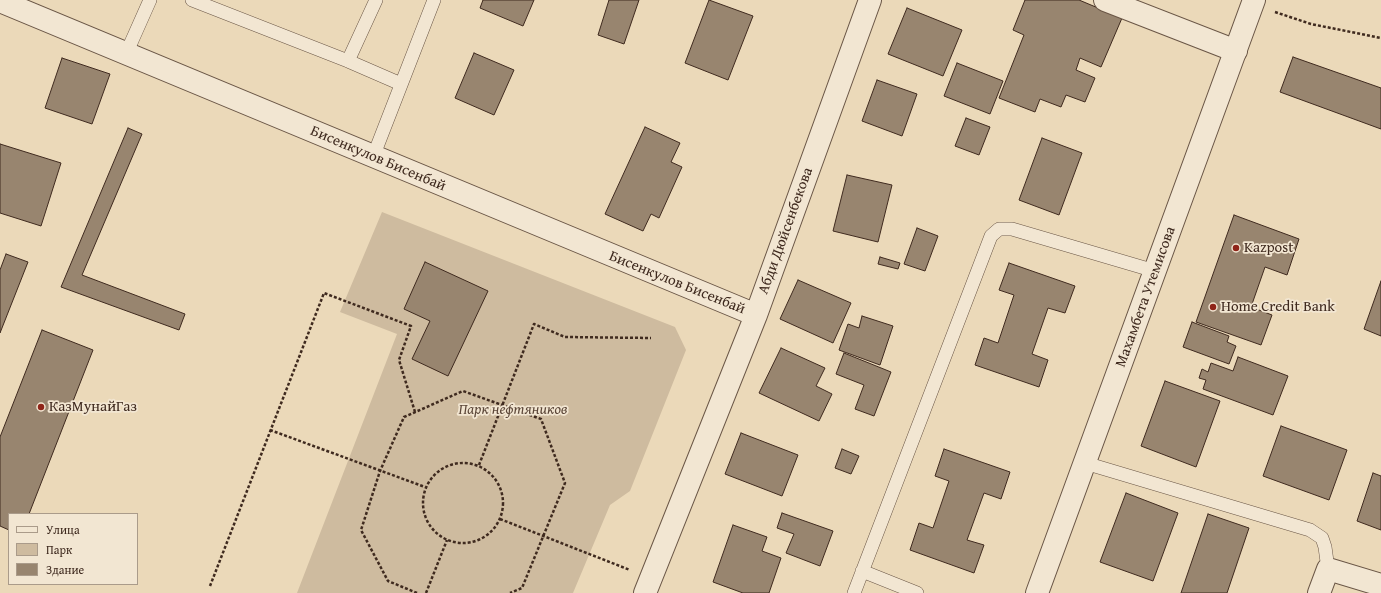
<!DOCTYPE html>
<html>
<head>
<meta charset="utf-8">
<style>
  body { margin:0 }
  #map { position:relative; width:1381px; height:593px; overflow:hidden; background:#ebd9b9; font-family:"Gentium Book Plus",serif }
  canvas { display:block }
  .legend { position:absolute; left:8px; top:513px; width:130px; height:72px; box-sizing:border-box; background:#f2e6d2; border:1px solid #aa9b8a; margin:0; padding:5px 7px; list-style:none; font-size:12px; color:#3f2a1f }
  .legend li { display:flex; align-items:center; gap:8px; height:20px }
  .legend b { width:20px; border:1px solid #aa9b8a }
</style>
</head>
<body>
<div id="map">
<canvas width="1381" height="593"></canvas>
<ul class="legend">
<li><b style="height:5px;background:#f2e6d2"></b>Улица</li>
<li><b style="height:11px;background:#cebb9f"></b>Парк</li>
<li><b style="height:11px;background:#98856f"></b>Здание</li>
</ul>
</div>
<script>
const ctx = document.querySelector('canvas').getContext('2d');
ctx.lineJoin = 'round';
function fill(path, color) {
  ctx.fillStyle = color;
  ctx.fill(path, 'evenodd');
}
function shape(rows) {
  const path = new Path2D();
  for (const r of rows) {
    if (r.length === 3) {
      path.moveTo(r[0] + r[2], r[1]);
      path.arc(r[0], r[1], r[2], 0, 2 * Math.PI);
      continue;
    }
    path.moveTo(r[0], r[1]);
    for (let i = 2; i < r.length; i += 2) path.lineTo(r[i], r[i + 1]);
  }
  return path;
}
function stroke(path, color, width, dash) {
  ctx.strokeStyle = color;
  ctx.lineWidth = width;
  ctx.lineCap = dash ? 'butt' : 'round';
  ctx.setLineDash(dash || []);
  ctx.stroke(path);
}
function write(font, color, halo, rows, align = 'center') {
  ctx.font = font + ' "Gentium Book Plus",serif';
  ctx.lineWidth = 3.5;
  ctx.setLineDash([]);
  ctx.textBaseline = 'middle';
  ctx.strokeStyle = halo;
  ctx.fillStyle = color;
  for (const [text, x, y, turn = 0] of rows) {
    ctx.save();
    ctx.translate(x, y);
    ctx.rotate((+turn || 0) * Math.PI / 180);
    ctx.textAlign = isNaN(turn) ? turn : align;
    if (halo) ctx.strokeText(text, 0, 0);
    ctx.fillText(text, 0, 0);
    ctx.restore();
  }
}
const green = shape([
  [382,212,675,327,686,350,630,491,610,505,573,593,297,593,397,334,340,312]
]);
const building = shape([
  [483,0,534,0,523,26,480,8,483,0],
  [609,0,639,0,624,44,598,35,609,0],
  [709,0,753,16,728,80,685,63,709,0],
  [1025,0,1079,0,1122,18,1101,67,1080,58,1076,70,1095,78,1085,102,1066,95,1061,107,1040,99,1035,112,999,98,1024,35,1013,30,1025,0],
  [907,8,962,30,943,76,888,54,907,8],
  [474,53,514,70,494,115,455,98,474,53],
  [1293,57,1381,88,1381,129,1280,92,1293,57],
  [62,58,110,74,92,124,45,108,62,58],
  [957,63,1003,81,990,114,944,96,957,63],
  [877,80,917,94,902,136,862,121,877,80],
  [966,118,990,127,979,155,955,146,966,118],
  [645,127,680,143,671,162,682,167,659,218,651,214,643,231,605,214,645,127],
  [128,128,142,134,82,275,185,314,179,330,61,287,128,128],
  [1042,138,1082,153,1059,215,1019,200,1042,138],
  [0,144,61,163,41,226,0,213,0,144],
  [847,175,892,185,878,242,833,231,847,175],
  [1234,215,1299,239,1287,275,1265,267,1251,307,1272,315,1261,345,1196,322,1234,215],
  [917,228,938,236,925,271,904,264,917,228],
  [6,254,28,262,0,333,0,270,6,254],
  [880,257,900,263,898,269,878,264,880,257],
  [425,262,488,291,448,376,412,359,430,321,404,309,425,262],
  [1009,263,1075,286,1065,313,1048,308,1032,354,1048,360,1039,387,975,365,984,338,998,343,1014,295,999,290,1009,263],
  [798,280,851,303,833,343,780,319,798,280],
  [1381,281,1381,336,1364,329,1381,281],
  [862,316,893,326,880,365,839,350,848,324,859,328,862,316],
  [1192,322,1229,336,1227,342,1236,346,1229,364,1183,347,1192,322],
  [42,330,93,350,29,514,9,514,9,530,0,526,0,437,42,330],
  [781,348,825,368,816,386,832,394,819,421,759,393,781,348],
  [844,353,891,372,874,416,855,409,864,385,836,374,844,353],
  [1238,357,1288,376,1273,415,1203,389,1206,380,1199,378,1202,369,1208,372,1211,363,1233,371,1238,357],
  [1165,381,1220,401,1196,467,1141,446,1165,381],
  [1281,426,1347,450,1329,500,1263,476,1281,426],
  [741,433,798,455,782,496,725,474,741,433],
  [842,449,859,456,851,474,835,468,842,449],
  [944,449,1010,472,1001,499,984,493,967,540,984,545,974,573,910,550,919,523,933,528,949,481,935,476,944,449],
  [1373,473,1381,476,1381,530,1357,521,1373,473],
  [1126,493,1178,513,1153,581,1100,562,1126,493],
  [782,513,833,531,820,566,786,553,794,534,777,528,782,513],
  [1208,514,1249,528,1227,593,1181,593,1208,514],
  [733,525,767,537,762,551,781,558,769,593,743,593,713,582,733,525]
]);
const path = shape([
  [1275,12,1311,24,1381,38],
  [270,430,425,487],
  [463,503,40],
  [479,465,534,324,565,337,651,338],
  [500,519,630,570],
  [210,586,324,293,411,326,399,360,415,412],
  [417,593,388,581,361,530,380,471,404,417,463,391,541,419,565,483,522,588,510,593],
  [426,593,447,540]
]);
const service = shape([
  [192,0,348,61,401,84],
  [126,54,150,0],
  [348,61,376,0],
  [373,157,434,0],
  [1085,463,1310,530,1322,538,1325,547,1328,569],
  [862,571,917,593],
  [854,593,991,236,999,229,1012,229,1155,271]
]);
const minor = shape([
  [1105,0,1236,51],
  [0,1,756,315],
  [645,593,756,315,870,0],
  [1319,593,1328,569,1381,585]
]);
const tertiary = shape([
  [1037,593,1254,0]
]);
const markers = [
  [1236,248,4,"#8f2418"],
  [1213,307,4,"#8f2418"],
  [41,407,4,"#8f2418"]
];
const streetNames = [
  ["Бисенкулов Бисенбай",378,159,23],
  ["Абди Дюйсенбекова",786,231,-70],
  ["Бисенкулов Бисенбай",677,283,22],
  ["Махамбета Утемисова",1146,297,-70]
];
const poiNames = [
  ["Kazpost",1244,248],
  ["Home Credit Bank",1221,307],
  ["КазМунайГаз",49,407]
];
const parkNames = [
  ["Парк нефтяников",513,410]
];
fill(green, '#cebb9f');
fill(building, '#98856f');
stroke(building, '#3f2a1f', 1);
stroke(service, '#6a5646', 14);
stroke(minor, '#6a5646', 24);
stroke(tertiary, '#6a5646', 24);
stroke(path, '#3f2a1f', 2.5, [3, 2]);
stroke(service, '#f2e6d2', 13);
stroke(minor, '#f2e6d2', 22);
stroke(tertiary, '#f2e6d2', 22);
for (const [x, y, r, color] of markers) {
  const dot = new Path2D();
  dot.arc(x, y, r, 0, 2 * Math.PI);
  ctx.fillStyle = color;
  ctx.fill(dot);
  stroke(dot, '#f2e6d2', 1.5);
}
write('15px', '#3f2a1f', '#f2e6d2', streetNames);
write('15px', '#3f2a1f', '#f2e6d2', poiNames, 'left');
write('italic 15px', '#5c4739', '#f2e6d2', parkNames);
</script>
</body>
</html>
